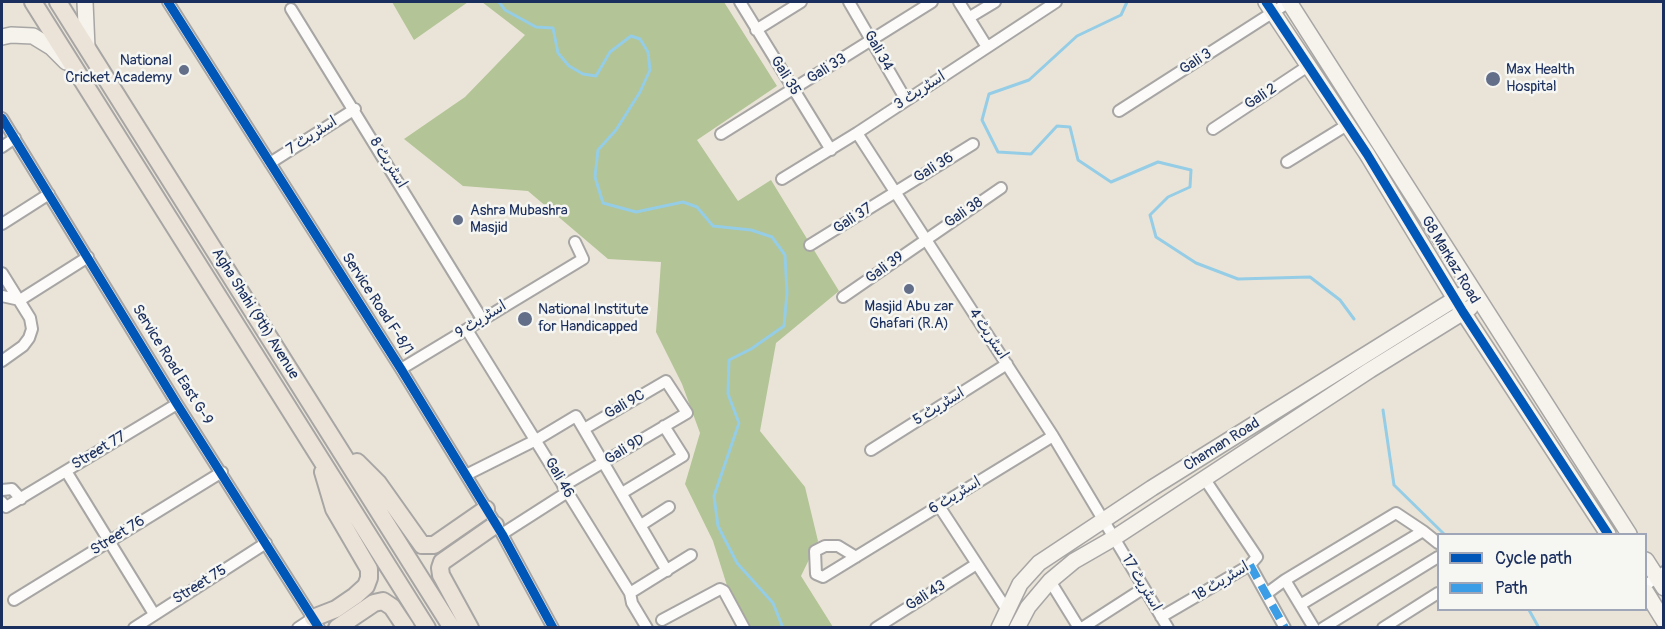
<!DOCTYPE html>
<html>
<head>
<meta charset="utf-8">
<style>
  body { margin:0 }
  #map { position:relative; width:1665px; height:629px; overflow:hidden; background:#eae4d8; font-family:Pangolin,sans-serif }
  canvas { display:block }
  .frame { position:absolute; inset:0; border:3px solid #1b2f5e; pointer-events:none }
  .legend { position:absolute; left:1437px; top:533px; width:210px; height:78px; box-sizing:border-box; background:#f6f6f2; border:2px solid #9ea6b7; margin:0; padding:8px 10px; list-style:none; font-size:18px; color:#1b2f5e }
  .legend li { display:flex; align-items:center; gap:12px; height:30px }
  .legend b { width:30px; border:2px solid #9ea6b7 }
</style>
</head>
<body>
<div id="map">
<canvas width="1665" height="629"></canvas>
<div class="frame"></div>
<ul class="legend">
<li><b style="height:8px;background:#0057b8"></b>Cycle path</li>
<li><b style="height:8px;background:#3b9de6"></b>Path</li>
</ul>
</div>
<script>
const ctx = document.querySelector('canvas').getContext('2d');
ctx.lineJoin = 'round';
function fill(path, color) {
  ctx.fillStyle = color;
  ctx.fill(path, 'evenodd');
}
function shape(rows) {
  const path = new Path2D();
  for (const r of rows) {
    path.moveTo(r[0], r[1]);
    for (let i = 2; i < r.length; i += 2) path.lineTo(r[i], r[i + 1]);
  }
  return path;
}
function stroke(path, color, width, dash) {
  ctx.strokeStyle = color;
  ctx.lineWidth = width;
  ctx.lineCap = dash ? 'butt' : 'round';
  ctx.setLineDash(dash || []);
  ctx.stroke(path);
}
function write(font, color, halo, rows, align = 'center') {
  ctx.font = font + ' Pangolin,"Playpen Sans Arabic",sans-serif';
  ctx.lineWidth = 5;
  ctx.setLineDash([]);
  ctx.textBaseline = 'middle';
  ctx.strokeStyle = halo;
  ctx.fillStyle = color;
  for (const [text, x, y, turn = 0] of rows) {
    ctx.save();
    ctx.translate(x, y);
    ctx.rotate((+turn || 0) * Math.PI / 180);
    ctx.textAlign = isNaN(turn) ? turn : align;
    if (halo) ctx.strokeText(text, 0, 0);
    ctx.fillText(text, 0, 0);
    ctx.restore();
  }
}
const forest = shape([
  [392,2,468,2,414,40],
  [482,2,724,2,777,86,697,140,738,201,771,180,839,291,776,343,760,431,805,487,818,541,801,576,833,627,740,627,713,541,685,484,700,433,682,384,656,332,661,262,608,259,528,191,463,186,404,139,465,97,525,35]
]);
const stream = shape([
  [499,2,505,10,536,27,553,28,558,53,569,66,583,74,596,76,610,52,631,36,640,39,648,52,650,70,640,92,616,130,598,150,595,177,603,203,636,212,683,202,697,207,713,226,751,230,772,237,785,255,787,293,784,326,751,349,729,360,728,394,739,423,714,496,718,526,737,563,773,603,783,628],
  [1127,2,1121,15,1077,36,1029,80,989,94,982,120,998,152,1031,154,1057,126,1070,127,1078,160,1111,182,1158,162,1191,170,1190,187,1168,197,1150,215,1156,237,1196,263,1238,279,1310,277,1340,300,1354,319],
  [1383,410,1394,485,1444,534],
  [1529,610,1539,628]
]);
const street = shape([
  [168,2,401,369,502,534,553,628],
  [740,2,831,150],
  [849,2,906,100],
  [959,2,987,47],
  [291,9,482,319],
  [970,17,995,2],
  [756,30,801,2],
  [1119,111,1289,2],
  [2,118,177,404,319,628],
  [1213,129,1308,66],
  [857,133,1053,436,1168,628],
  [721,134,932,2],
  [2,147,15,138],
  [1287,162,1347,125],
  [270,163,355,109],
  [782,179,857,133,1056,2],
  [2,224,49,194],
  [810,245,973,144],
  [2,273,30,318,32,329,29,338,23,346,2,361],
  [2,296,20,300,88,257],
  [843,297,1001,188],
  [467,330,630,593,632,603,647,628],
  [401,369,583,259,575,242],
  [871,450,1007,364],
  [66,471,154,614],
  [466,475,536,440,576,416,667,571],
  [563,486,687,413,666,381,584,429],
  [2,490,12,489,21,499],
  [622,493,683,456,664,426],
  [2,502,6,507,177,404],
  [939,506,1007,610],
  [641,525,669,507],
  [502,534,566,493],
  [856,557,838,546,825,546,815,551,816,574,823,577,1053,436],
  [1250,565,1285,628],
  [1285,580,1396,513,1423,531],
  [1050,581,1079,628],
  [1646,585,1664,572],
  [630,593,691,555],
  [1266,594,1285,580,1314,628],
  [14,600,222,472],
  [1300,605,1423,531,1438,543],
  [1161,617,1250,565,1257,557,1204,478],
  [662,620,720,589,724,591,744,628],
  [134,628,266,543],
  [298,628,313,618],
  [876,628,975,565],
  [1082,628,1144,588],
  [1323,628,1438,557],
  [1383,628,1438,593]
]);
const secondary = shape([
  [85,2,87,48],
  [1266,2,1367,154,1463,312,1608,534],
  [1289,2,1629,534],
  [2,37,11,35,33,36,51,47,66,62],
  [1646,560,1664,588],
  [1646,592,1664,621],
  [999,628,1020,584,1039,563,1152,488,1463,294],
  [1017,628,1028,607,1050,581,1074,561,1114,538,1370,370,1470,308]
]);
const primary = shape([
  [33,2,427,628],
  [58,2,452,628],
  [357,462,378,483,422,545,434,545,486,509],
  [313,618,336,609,355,596,366,586,369,578,369,569,334,509,323,472],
  [337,628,374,603,383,601,392,607,406,628],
  [470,628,441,575,440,568,442,562,495,525]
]);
const quiet = shape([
  [1250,565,1285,628]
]);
const cycleway = shape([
  [168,2,401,369,502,534,553,628],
  [1266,2,1367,154,1463,312,1608,534],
  [2,118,177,404,319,628]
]);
const markers = [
  [184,70,6,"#636e89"],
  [1493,79,8,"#636e89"],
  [458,220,6,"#636e89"],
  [909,289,6,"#636e89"],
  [525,319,8,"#636e89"]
];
const streetNames = [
  ["Gali 34",878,51,60],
  ["Gali 3",1196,62,-33],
  ["Gali 33",827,69,-32],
  ["Gali 35",785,76,58],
  ["اسٹریٹ 3",920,91,-33],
  ["Gali 2",1261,97,-33],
  ["اسٹریٹ 7",312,136,-33],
  ["اسٹریٹ 8",388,163,58],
  ["Gali 36",934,168,-32],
  ["Gali 38",964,213,-34],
  ["Gali 37",853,219,-33],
  ["G8 Markaz Road",1450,260,59],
  ["Gali 39",885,268,-36],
  ["Service Road F-8/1",377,304,57],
  ["Agha Shahi (9th) Avenue",255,314,58],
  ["اسٹریٹ 9",481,320,-32],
  ["اسٹریٹ 4",988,334,56],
  ["Service Road East G-9",172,365,58],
  ["Gali 9C",625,405,-30],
  ["اسٹریٹ 5",939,407,-32],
  ["Chaman Road",1222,445,-32],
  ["Gali 9D",625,450,-31],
  ["Street 77",99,451,-31],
  ["Gali 46",559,478,60],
  ["اسٹریٹ 6",955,496,-31],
  ["Street 76",118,536,-32],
  ["اسٹریٹ 18",1221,582,-31],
  ["اسٹریٹ 17",1141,583,59],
  ["Street 75",200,585,-32],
  ["Gali 43",926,596,-32]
];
const poiNames = [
  ["National",172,61,"right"],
  ["Cricket Academy",172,78,"right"],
  ["Max Health",1506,70],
  ["Hospital",1506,87],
  ["Ashra Mubashra",470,211],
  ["Masjid",470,228],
  ["Masjid Abu zar",909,307,"center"],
  ["Ghafari (R.A)",909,324,"center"],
  ["National Institute",538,310],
  ["for Handicapped",538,327]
];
fill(forest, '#b3c496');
stroke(stream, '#95cde6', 3);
stroke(street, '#a7a6a5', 14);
stroke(secondary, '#a7a6a5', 18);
stroke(primary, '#a7a6a5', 20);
stroke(street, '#fcfbf9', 10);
stroke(secondary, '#f6f2ec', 15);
stroke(primary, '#ece3d8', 16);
stroke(quiet, '#3b9de6', 8, [15, 8]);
stroke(cycleway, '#0057b8', 9);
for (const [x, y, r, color] of markers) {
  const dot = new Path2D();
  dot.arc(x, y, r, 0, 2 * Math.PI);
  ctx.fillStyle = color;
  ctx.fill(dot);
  stroke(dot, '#f6f6f2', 2);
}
write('15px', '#1b2f5e', '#f6f6f2', streetNames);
write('15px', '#1b2f5e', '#f6f6f2', poiNames, 'left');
</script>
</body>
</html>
